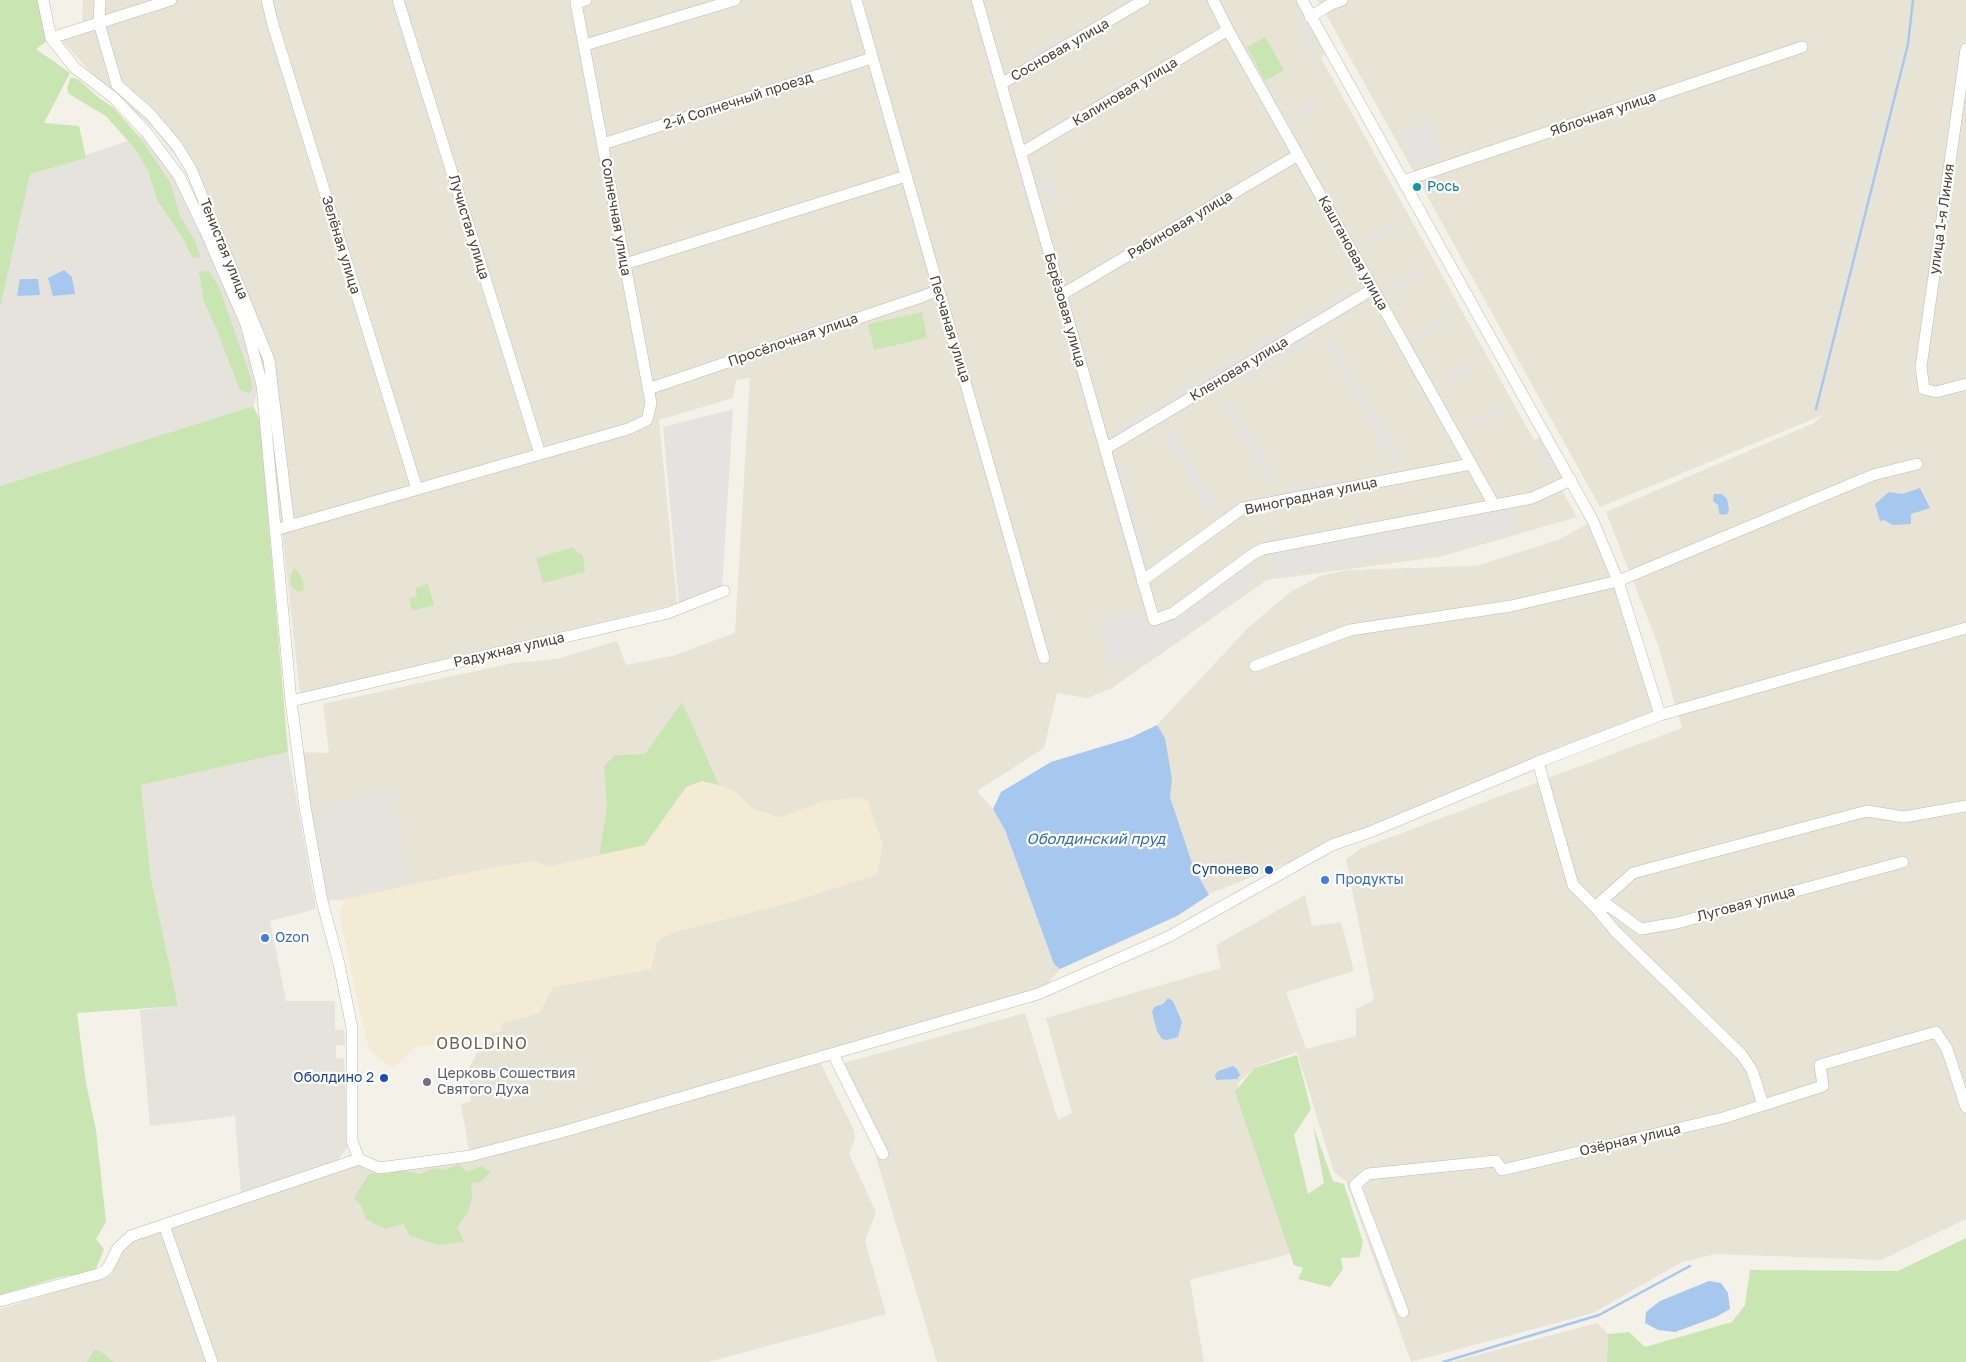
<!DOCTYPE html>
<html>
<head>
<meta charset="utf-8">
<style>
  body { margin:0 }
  canvas { display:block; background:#f3f1e8 }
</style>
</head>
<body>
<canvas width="1966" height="1362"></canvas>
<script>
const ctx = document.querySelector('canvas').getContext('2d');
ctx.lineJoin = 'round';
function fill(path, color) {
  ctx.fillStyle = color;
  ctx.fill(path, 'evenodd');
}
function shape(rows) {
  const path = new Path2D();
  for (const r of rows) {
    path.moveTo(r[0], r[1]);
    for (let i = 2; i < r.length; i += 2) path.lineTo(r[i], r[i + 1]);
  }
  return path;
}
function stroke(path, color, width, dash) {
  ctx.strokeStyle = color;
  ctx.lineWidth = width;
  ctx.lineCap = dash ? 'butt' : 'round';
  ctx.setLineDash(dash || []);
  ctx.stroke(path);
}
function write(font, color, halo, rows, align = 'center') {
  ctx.font = font + ' "Golos Text",sans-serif';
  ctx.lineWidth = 4.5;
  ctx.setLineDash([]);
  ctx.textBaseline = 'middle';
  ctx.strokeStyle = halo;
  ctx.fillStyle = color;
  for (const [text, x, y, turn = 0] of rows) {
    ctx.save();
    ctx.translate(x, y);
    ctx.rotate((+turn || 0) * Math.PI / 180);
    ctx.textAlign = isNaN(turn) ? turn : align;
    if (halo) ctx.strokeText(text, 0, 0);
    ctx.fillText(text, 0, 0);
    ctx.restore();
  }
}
const residential = shape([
  [83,0,1296,0,1326,54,1321,58,1534,440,1542,437,1569,487,1562,490,1577,517,1439,557,1267,580,1112,688,1087,698,1057,693,1044,748,977,791,993,809,1005,830,1054,964,1060,969,1038,994,818,1058,854,1130,855,1139,849,1154,876,1212,865,1241,886,1314,708,1362,0,1362,0,1309,111,1275,122,1251,128,1243,359,1159,379,1168,470,1156,461,1104,471,1101,468,1070,487,1034,502,1031,501,1023,539,1013,553,987,651,969,657,941,673,932,792,902,877,874,825,801,779,818,753,809,733,790,702,781,645,845,548,867,535,861,490,868,346,899,322,901,298,752,329,753,323,704,513,663,557,659,617,641,626,665,672,656,735,633,750,378,736,380,733,398,659,420,677,604,300,694,266,384,188,172,153,128,91,73,60,38,82,25],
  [1318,0,1966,0,1966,1219,1881,1260,1716,1254,1682,1262,1593,1313,1411,1362,1346,1181,1334,1172,1297,1052,1255,1067,1237,1084,1290,1254,1190,1280,1204,1362,937,1362,876,1157,887,1151,844,1063,1025,1013,1058,1120,1072,1113,1046,1018,1221,968,1216,945,1305,895,1312,926,1341,922,1354,971,1286,992,1306,1049,1356,1036,1356,1009,1374,1000,1346,859,1362,848,1682,728,1658,645,1606,512,1814,423,1823,415,1600,507],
  [1593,521,1660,715,1209,894,1193,866,1170,797,1172,779,1157,725,1248,628,1289,593,1320,576,1348,570,1476,566,1558,540],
  [1597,1323,1608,1334,1607,1362,1451,1362]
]);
const commercial = shape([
  [702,781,733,790,753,809,779,818,825,801,862,797,868,801,883,845,877,874,792,902,673,932,657,941,651,969,553,987,539,1013,501,1023,502,1031,414,1048,393,1068,370,1051,358,1005,339,912,346,899,490,868,535,861,548,867,644,845,686,787]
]);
const industrial = shape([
  [145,135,176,178,241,326,259,386,253,406,0,486,0,291,24,176],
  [288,752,316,909,270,921,286,1001,335,1001,335,1030,344,1030,345,1045,336,1045,336,1058,344,1059,348,1147,336,1162,241,1193,235,1116,150,1126,140,1010,178,1006,151,878,141,785],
  [393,791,412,884,346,899,322,901,305,807]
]);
const green = shape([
  [0,0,43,0,51,38,36,49,70,73,44,123,79,126,86,158,30,174,0,308],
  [1265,37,1284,70,1265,81,1247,47],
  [70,78,75,78,80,81,99,98,113,107,138,135,170,182,180,216,195,241,201,258,194,258,190,253,182,237,157,200,148,170,135,149,106,116,69,94,67,89],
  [209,271,219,287,251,378,252,389,249,394,239,389,237,383,217,330,204,302,199,272],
  [922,312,927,338,874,350,868,324],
  [253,406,260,420,288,752,141,785,151,878,178,1006,77,1013,86,1083,96,1130,106,1222,96,1239,104,1249,95,1271,60,1277,0,1295,0,486],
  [573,547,577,553,583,555,585,572,543,583,536,558],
  [294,568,300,574,305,590,298,592,291,586,290,577],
  [428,584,434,605,412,611,409,598,417,596,415,588],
  [682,702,719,785,702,781,686,787,645,845,599,855,607,807,604,766,615,755,645,754],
  [1297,1055,1311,1109,1294,1135,1308,1194,1324,1183,1313,1126,1333,1181,1344,1184,1363,1242,1359,1257,1341,1258,1343,1269,1330,1287,1298,1279,1303,1268,1294,1265,1235,1092,1254,1068],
  [458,1164,468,1172,481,1166,491,1172,479,1183,471,1182,472,1197,468,1212,457,1227,464,1242,438,1245,410,1236,403,1224,385,1229,366,1219,361,1205,354,1198,369,1174,389,1174,399,1169,420,1174,434,1168,445,1170],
  [1966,1238,1966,1362,1607,1362,1608,1334,1629,1332,1645,1347,1732,1322,1745,1305,1750,1270,1898,1271],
  [94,1350,100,1351,114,1362,87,1362]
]);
const parking = shape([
  [1299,17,1315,45,1309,48,1294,20],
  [1058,38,1061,44,1029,63,1026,57],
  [1316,101,1319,106,1297,120,1294,114],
  [1432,122,1442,155,1414,164,1397,133],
  [1037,161,1060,203,1054,206,1031,164],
  [1395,222,1398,227,1368,245,1365,240],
  [1421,269,1424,274,1393,292,1390,287],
  [1352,289,1356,295,1121,436,1117,429],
  [1448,315,1451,320,1418,339,1416,334],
  [1305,336,1309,342,1243,381,1239,375],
  [1331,339,1400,457,1394,461,1325,343],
  [1472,361,1475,366,1445,384,1442,379],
  [1229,399,1276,481,1270,484,1222,402],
  [1498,406,1501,411,1470,429,1468,424],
  [733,409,722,589,679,603,663,427],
  [1171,428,1218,510,1212,514,1164,432],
  [1544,447,1558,474,1552,477,1538,450],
  [1121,464,1147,557,1141,559,1114,466],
  [1336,480,1338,486,1288,496,1287,489],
  [1512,505,1517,533,1277,578,1272,550],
  [1247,562,1260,579,1140,666,1138,663,1121,668,1119,663,1110,666,1098,623,1141,611,1145,625,1172,617]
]);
const water = shape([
  [64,270,72,277,75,294,53,296,48,278],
  [20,279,38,279,40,295,17,296],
  [1920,488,1930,508,1911,514,1911,524,1893,525,1884,520,1880,521,1875,504,1889,492,1902,494],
  [1714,494,1722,494,1727,499,1729,510,1727,514,1722,515,1719,513,1718,505,1713,501],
  [1157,725,1165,738,1172,779,1170,797,1193,866,1209,895,1177,916,1060,969,1054,964,1005,830,993,809,1001,792,1051,762,1130,738],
  [1168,998,1173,1001,1182,1022,1178,1037,1167,1040,1162,1039,1157,1031,1152,1012,1154,1007,1163,1004],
  [1233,1066,1237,1069,1240,1075,1237,1079,1216,1080,1215,1075,1218,1071],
  [1709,1281,1721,1283,1728,1293,1730,1309,1716,1317,1675,1332,1658,1330,1645,1323,1646,1312,1660,1301]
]);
const stream = shape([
  [1816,409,1908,44,1913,0],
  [1443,1362,1599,1315,1690,1266]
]);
const minor = shape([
  [43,0,51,38,75,68,114,98,147,133,179,176,205,230,246,324,262,385,291,701,305,807,322,901,339,964,352,1028,352,1141,359,1159,379,1168,470,1156,562,1132,1038,994,1168,937,1332,845,1370,832,1538,762,1660,715,1966,628],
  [100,0,99,23,117,85,150,114,177,146,191,169,269,360,289,526],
  [267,0,273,25,417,489],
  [398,0,540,454],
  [856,0,1044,658],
  [977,0,1154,620,1173,613,1253,554,1263,549,1532,498,1571,480],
  [1213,0,1228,30,1494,505],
  [1302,0,1593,521,1618,581,1660,715],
  [1310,17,1331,4,1342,0],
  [51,38,171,0],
  [585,45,735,0],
  [1966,49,1921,367,1924,389,1936,392,1966,384],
  [1001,84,1144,0],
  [603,144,872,58],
  [1021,153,1228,30],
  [1403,181,1802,47],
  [625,264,906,176],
  [1061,295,1298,155],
  [648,389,921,297,938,290],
  [1105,449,1373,289],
  [275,530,628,429,647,420,651,403,576,3,586,0],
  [1142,581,1243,508,1471,464],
  [1255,666,1350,630,1511,606,1618,581,1873,475,1917,464],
  [291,701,668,613,724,591],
  [1538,762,1573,885,1595,907,1609,906,1641,929,1677,923,1903,862],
  [833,1054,883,1154],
  [1763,1105,1752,1070,1741,1054,1616,932,1595,907,1633,873,1867,811,1904,817,1966,806],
  [164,1225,212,1362],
  [0,1301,99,1274,105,1271,109,1266,118,1248,131,1236,359,1159],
  [1403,1312,1355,1185,1368,1174,1496,1161,1502,1170,1723,1118,1823,1086,1820,1065,1936,1032,1947,1049,1966,1107]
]);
const markers = [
  [1417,187,5,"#0f9aa8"],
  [1269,870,5,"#1a4fb4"],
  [1325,880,5,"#3f7fe0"],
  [265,938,5,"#3f7fe0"],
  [384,1078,5,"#1a4fb4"],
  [427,1082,5,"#6b7280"]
];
const streetNames = [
  ["Сосновая улица",1060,50,-30],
  ["Калиновая улица",1125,92,-31],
  ["2-й Солнечный проезд",738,101,-18],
  ["Яблочная улица",1603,114,-19],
  ["Солнечная улица",616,217,80],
  ["улица 1-я Линия",1942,219,-82],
  ["Рябиновая улица",1180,225,-31],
  ["Лучистая улица",469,227,73],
  ["Зелёная улица",341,245,73],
  ["Тенистая улица",224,249,68],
  ["Каштановая улица",1353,253,61],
  ["Берёзовая улица",1065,310,74],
  ["Песчаная улица",950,329,73],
  ["Просёлочная улица",793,340,-19],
  ["Кленовая улица",1239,369,-31],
  ["Виноградная улица",1311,496,-12],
  ["Радужная улица",509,650,-13],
  ["Луговая улица",1746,904,-15],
  ["Озёрная улица",1630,1140,-13]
];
const cultureNames = [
  ["Рось",1427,187]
];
const transitNames = [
  ["Супонево",1259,870],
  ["Оболдино 2",374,1078]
];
const shopNames = [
  ["Продукты",1335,880],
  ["Ozon",275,938]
];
const worshipNames = [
  ["Церковь Сошествия",437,1074],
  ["Святого Духа",437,1090]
];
const waterNames = [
  ["Оболдинский пруд",1096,839]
];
const quarterNames = [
  ["OBOLDINO",482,1044]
];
fill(residential, '#e7e4d6');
fill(commercial, '#f4ebd4');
fill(industrial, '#e6e3dd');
fill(green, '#c9e6b2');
fill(parking, '#e5e3e0');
fill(water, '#a7c8ee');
stroke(stream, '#a7c8ee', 2.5);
stroke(minor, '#bfbaab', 12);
stroke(minor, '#fff', 11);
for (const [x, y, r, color] of markers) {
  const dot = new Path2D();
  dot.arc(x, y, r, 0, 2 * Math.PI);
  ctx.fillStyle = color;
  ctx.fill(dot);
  stroke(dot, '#fff', 2);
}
write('14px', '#474237', '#fff', streetNames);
write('14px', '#0d838f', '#fff', cultureNames, 'left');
write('14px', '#164399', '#fff', transitNames, 'right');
write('14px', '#366cbe', '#fff', shopNames, 'left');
write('14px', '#5b616d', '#fff', worshipNames, 'left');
write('italic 15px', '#336caf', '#fff', waterNames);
ctx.letterSpacing = '1px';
write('16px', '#69624f', '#fff', quarterNames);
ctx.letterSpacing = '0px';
</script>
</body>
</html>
